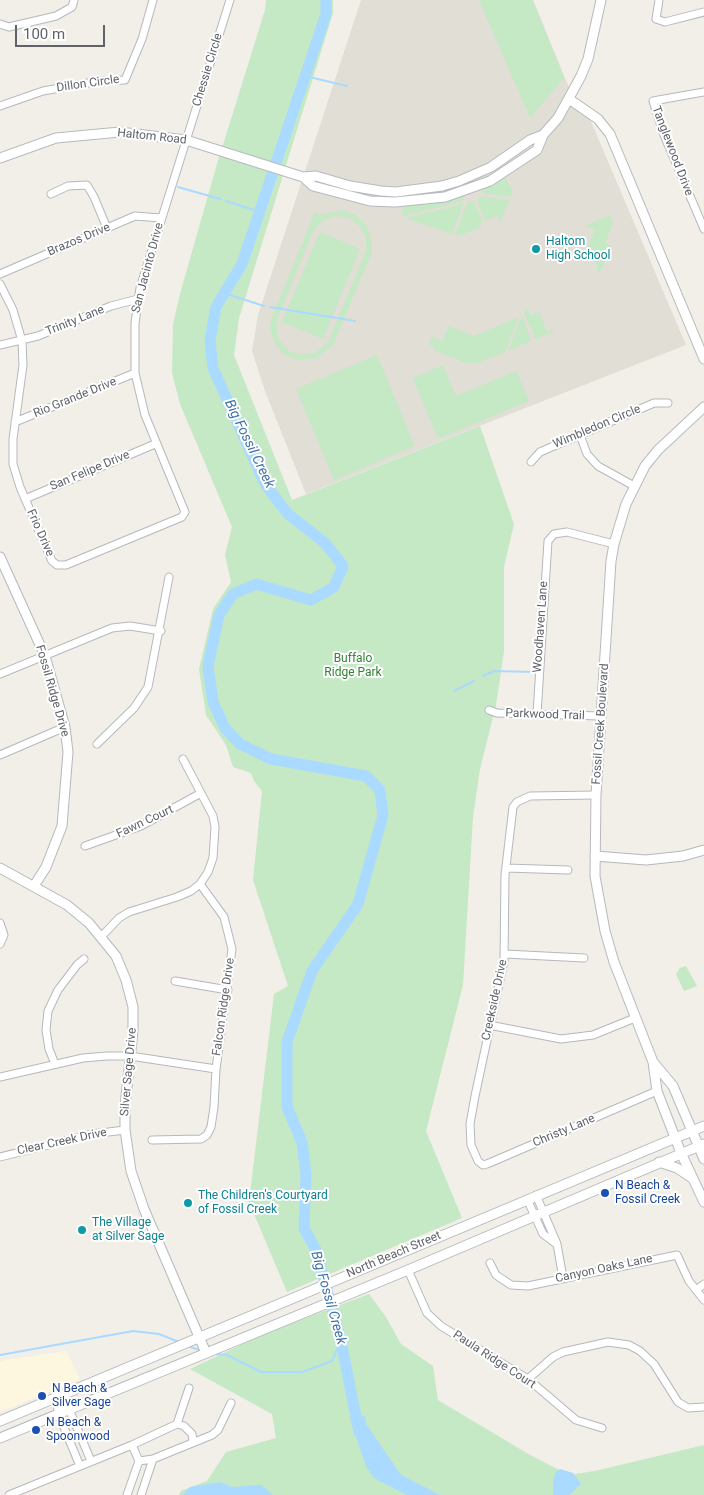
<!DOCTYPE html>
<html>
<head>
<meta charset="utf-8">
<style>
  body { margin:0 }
  #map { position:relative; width:704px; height:1495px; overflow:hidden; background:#f1efe8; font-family:Roboto,sans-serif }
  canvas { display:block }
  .scale { position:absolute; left:15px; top:25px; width:90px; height:22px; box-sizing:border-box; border:2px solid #5f6368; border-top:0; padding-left:6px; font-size:15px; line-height:18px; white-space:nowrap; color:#5f6368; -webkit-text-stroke:4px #fff; paint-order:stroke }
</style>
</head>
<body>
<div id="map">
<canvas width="704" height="1495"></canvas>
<div class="scale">100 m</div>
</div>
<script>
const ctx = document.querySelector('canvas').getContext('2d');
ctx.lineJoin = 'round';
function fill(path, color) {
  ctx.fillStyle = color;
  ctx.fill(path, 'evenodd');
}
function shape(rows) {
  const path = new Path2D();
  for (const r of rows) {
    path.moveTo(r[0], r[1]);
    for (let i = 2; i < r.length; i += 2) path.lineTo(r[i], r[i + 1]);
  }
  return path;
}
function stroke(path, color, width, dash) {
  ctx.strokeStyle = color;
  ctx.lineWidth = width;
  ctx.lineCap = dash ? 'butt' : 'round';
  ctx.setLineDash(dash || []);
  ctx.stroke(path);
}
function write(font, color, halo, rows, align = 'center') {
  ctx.font = font + ' Roboto,sans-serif';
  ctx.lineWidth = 4;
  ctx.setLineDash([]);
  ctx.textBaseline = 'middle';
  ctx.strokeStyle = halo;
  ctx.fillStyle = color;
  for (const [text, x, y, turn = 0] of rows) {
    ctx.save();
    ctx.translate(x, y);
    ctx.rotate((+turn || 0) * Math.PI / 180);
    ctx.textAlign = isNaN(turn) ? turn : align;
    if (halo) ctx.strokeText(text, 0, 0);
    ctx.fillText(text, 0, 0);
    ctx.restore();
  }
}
const commercial = shape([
  [66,1351,80,1379,0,1412,0,1361]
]);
const education = shape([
  [361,0,533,0,580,114,587,112,686,345,306,494,265,391,252,351,258,315]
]);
const green = shape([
  [266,0,333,0,333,13,239,318,234,355,292,500,480,426,514,524,504,567,504,651,496,705,480,769,473,817,463,985,426,1131,462,1218,287,1292,249,1202,274,994,288,986,253,880,262,791,254,781,251,773,233,767,226,745,206,715,199,669,213,609,231,582,225,555,232,527,180,404,172,373,173,324,180,294,217,164,265,10],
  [479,0,533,0,564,78,530,118],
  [505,177,512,190,511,197,482,193,482,187],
  [461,195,464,198,461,202,403,216,402,213,404,206,409,205],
  [482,196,509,200,500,222,497,216,485,221,477,201],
  [468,201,474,202,483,223,480,224,482,227,458,236,455,235],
  [464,203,452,234,405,218,460,205],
  [341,210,356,215,367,226,372,242,372,252,333,345,317,358,296,360,282,353,275,344,270,329,271,319,315,212,320,215],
  [336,216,349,218,360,226,366,238,366,251,328,342,315,353,298,354,289,351,280,341,277,333,277,320,314,229,324,220],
  [610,215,613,223,605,243,611,246,600,272,596,270,598,264,593,261,596,255,586,251,595,230,585,226],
  [320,232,360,249,323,339,282,322],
  [528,308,531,316,539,312,547,332,554,329,554,331,536,339,525,315,524,310],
  [522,316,531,341,508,351],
  [519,317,505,352,477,363,466,363,434,350,435,348,429,344,432,336,442,341,449,326,474,336],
  [377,355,415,446,334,480,296,389],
  [443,365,456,396,516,371,529,401,438,439,413,378],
  [686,966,697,986,684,991,676,974,680,968],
  [369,1294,386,1317,401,1344,433,1366,438,1400,530,1455,569,1475,595,1471,704,1445,704,1495,179,1495,181,1491,207,1481,226,1452,276,1438,272,1414,190,1369,264,1334]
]);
const water = shape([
  [365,1416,366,1424,401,1475,440,1495,407,1495,374,1478,366,1466,350,1419],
  [560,1469,573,1473,581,1484,569,1495,553,1495,553,1479,556,1472],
  [220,1482,232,1487,261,1485,273,1495,182,1495,190,1487]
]);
const stream = shape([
  [305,76,347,86],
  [178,187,220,199],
  [226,201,260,212],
  [224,293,264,306],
  [270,307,355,321],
  [483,676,494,671,535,672],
  [454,691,474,681],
  [188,1346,202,1351],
  [214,1354,227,1355,261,1372,302,1372,332,1361,341,1341],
  [0,1355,133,1331,159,1334,179,1342]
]);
const river = shape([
  [326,0,326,14,242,264,216,307,210,340,213,368,265,484,288,514,325,543,343,566,334,587,311,600,256,584,233,594,219,615,208,666,213,702,225,728,240,744,271,759,366,776,380,790,383,815,358,904,312,971,287,1042,287,1107,302,1142,306,1175,304,1228,316,1250,341,1341,359,1432]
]);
const minor = shape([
  [659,0,656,19,665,22,704,12],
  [0,24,9,27,56,16,72,7,74,0],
  [704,92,653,101,664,135,704,229],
  [0,106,43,91,99,81,125,80,142,39,153,0],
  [51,194,68,186,87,185,94,197,107,228],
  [0,274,135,216,161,218],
  [0,284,13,310,22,341,23,365,13,439,13,464,20,487,52,561,57,565,66,565,182,517,185,512,145,415,135,373,135,323,140,288,230,0],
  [0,345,38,336,111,306,138,299],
  [15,422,135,373],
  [580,435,587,454,598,466,634,486],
  [531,462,540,452,654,403,668,403],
  [25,499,155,444],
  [0,674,112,628,130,626,161,631],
  [489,710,497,713,601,716],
  [537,714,548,541,554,534,567,532,614,544],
  [97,744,134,708,148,687,169,577],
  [0,755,65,727],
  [596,795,530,796,517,802,513,807,505,875,504,961,475,1096,470,1124,471,1145,478,1161,483,1165,487,1164,657,1091],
  [85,846,141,826,201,793],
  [506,868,568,870],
  [0,923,4,935,0,944],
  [101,937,119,918,129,912,177,897,191,891,200,884,208,872,213,858,215,827,213,816,183,759],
  [505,954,584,958],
  [175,981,228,990],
  [489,1025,561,1039,593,1035,635,1018],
  [55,1064,49,1049,46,1030,48,1011,58,990,77,965,84,959],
  [0,1077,83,1058,107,1056,130,1056,216,1069],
  [152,1140,201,1139,207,1135,211,1127,214,1107,216,1069,232,949,224,917,200,884],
  [0,1157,92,1134,125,1130],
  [536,1195,557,1244,563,1278],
  [527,1199,543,1234,555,1243],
  [490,1263,496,1275,511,1285,528,1286,677,1255,689,1281,704,1300],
  [408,1270,427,1313,441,1326,528,1379,576,1420,602,1428],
  [696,1290,704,1284],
  [528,1379,553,1357,563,1352,608,1342,629,1345,640,1351,654,1364,678,1402,688,1408,704,1407],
  [57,1397,69,1409,91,1461],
  [57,1397,58,1413,80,1466],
  [177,1424,189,1388],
  [139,1461,153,1459,212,1435,218,1430,231,1403],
  [9,1495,132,1445,177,1424,184,1426,192,1434,193,1441],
  [127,1495,139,1461,132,1445],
  [141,1495,153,1459]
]);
const tertiary = shape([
  [569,99,598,119,610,134,704,359],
  [0,557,45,656,65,727,68,752,62,826,46,867,34,886],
  [595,856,646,860,683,856,704,850],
  [0,868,67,905,89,923,116,956,126,980,133,1007,133,1031,125,1106,125,1130,131,1171,144,1209,206,1353]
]);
const secondary = shape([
  [0,158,56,138,120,132,186,140,303,177,313,186,370,201,395,202,445,197,490,181,537,150,543,135,558,118,581,76,588,59,601,0],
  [303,177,316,176,350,186,381,191,396,192,442,186,459,181,491,167,530,140,543,135],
  [704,407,658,450,645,466,626,504,614,544,611,561,596,795,595,876,605,931,614,962,653,1062,657,1091,681,1153,704,1202],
  [653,1062,673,1086,704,1159],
  [659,1162,677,1168,692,1178],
  [0,1421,704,1126],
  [0,1438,408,1270,704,1144]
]);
const markers = [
  [536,249,5,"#0f9aa8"],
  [605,1193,5,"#1a4fb4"],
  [188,1203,5,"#0f9aa8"],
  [82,1230,5,"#0f9aa8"],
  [42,1396,5,"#1a4fb4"],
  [36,1430,5,"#1a4fb4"]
];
const streetNames = [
  ["Chessie Circle",208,70,-73],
  ["Dillon Circle",88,84,-8],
  ["Haltom Road",152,137,6],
  ["Tanglewood Drive",672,151,69],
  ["Brazos Drive",79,240,-23],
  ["San Jacinto Drive",148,268,-75],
  ["Trinity Lane",75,321,-22],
  ["Rio Grande Drive",75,398,-22],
  ["Wimbledon Circle",597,427,-23],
  ["San Felipe Drive",90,471,-23],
  ["Frio Drive",40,533,66],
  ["Woodhaven Lane",541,627,-86],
  ["Fossil Ridge Drive",52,691,74],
  ["Parkwood Trail",545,715,2],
  ["Fossil Creek Boulevard",601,724,-86],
  ["Fawn Court",145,822,-25],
  ["Creekside Drive",495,1000,-78],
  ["Falcon Ridge Drive",224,1007,-82],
  ["Silver Sage Drive",129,1072,-85],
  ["Christy Lane",564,1131,-23],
  ["Clear Creek Drive",62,1142,-12],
  ["North Beach Street",394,1255,-23],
  ["Canyon Oaks Lane",604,1269,-12],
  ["Paula Ridge Court",494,1360,33]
];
const cultureNames = [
  ["Haltom",546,242],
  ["High School",546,256],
  ["The Children's Courtyard",198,1196],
  ["of Fossil Creek",198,1210],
  ["The Village",92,1223],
  ["at Silver Sage",92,1237]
];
const parkNames = [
  ["Buffalo",353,659],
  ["Ridge Park",353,673]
];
const transitNames = [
  ["N Beach &",615,1186],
  ["Fossil Creek",615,1200],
  ["N Beach &",52,1389],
  ["Silver Sage",52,1403],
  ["N Beach &",46,1423],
  ["Spoonwood",46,1437]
];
const waterNames = [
  ["Big Fossil Creek",249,444,64],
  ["Big Fossil Creek",328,1298,74]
];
fill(commercial, '#fef7e0');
fill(education, '#e1ded6');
fill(green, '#c5e8c5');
fill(water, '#aadaff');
stroke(stream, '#aadaff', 2);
stroke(river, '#aadaff', 11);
stroke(minor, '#b5b8bc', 9);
stroke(tertiary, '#b5b8bc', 11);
stroke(secondary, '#b6babf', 11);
stroke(minor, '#fff', 7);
stroke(tertiary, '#fff', 9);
stroke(secondary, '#fff', 9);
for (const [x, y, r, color] of markers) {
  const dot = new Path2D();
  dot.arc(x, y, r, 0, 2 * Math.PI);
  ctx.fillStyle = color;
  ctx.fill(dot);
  stroke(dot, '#fff', 2);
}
write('12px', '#5f6368', '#fff', streetNames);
write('12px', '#0d838f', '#fff', cultureNames, 'left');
write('12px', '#348238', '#fff', parkNames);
write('12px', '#164399', '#fff', transitNames, 'left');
write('italic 14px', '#4174aa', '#fff', waterNames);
</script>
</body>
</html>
